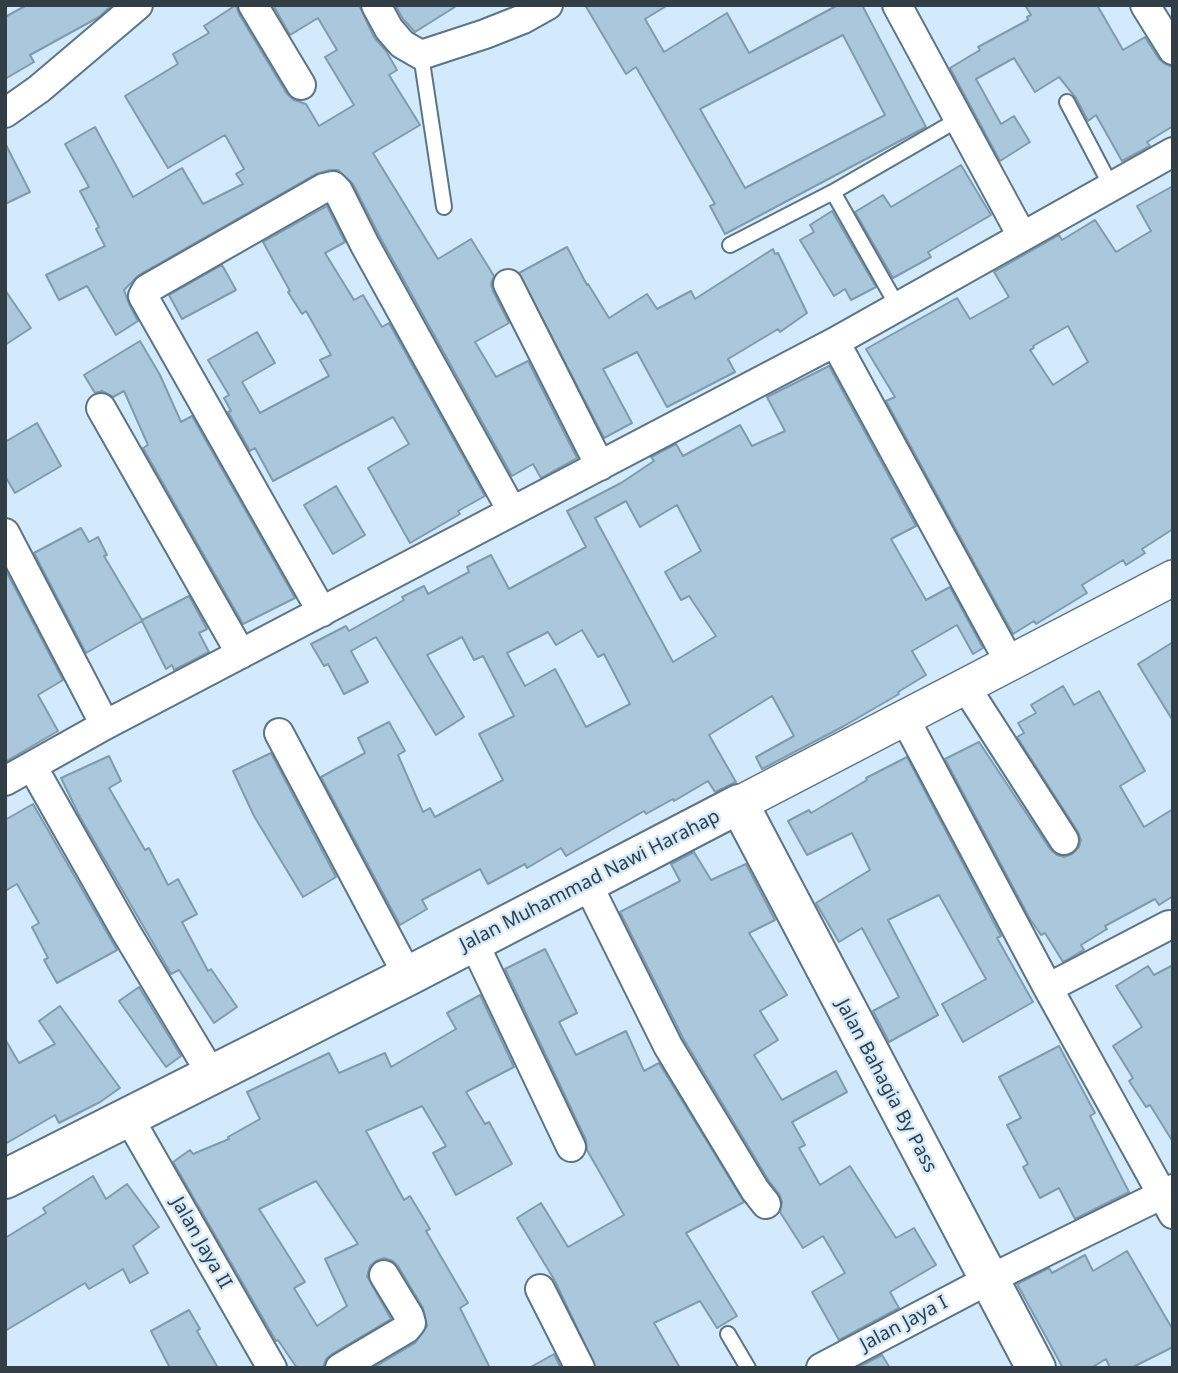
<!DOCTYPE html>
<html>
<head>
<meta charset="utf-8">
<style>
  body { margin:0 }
  #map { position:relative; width:1178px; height:1373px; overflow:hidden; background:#d2eafb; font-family:"Noto Sans",sans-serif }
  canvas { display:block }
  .frame { position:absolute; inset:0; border:7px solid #323e46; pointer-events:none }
</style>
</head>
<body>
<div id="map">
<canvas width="1178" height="1373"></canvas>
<div class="frame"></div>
</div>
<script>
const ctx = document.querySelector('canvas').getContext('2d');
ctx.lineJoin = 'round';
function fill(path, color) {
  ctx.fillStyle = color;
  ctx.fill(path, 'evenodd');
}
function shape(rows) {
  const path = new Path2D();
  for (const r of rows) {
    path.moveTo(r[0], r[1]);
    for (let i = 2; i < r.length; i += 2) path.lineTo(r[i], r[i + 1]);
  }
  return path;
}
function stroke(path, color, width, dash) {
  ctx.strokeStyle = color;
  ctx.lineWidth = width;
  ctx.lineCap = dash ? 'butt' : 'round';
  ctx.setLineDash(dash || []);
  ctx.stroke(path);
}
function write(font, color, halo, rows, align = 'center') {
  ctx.font = font + ' "Noto Sans",sans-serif';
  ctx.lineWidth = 5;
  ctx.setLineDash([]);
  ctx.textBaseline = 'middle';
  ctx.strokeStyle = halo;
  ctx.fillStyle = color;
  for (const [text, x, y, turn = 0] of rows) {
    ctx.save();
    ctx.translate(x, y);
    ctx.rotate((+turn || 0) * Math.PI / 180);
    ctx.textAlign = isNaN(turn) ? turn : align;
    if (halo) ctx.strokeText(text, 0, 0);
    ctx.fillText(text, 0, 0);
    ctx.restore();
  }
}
const building = shape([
  [27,5,112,5,99,17,30,55,34,62,5,79,5,17,27,5],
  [236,5,239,14,287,94,294,100,306,104,319,126,354,105,325,57,337,50,318,18,290,35,273,5,359,5,374,37,386,51,397,70,389,75,420,125,373,153,438,259,471,239,494,276,491,284,493,291,509,323,475,342,496,377,528,361,577,458,541,478,533,464,512,476,380,237,353,184,338,170,329,170,316,174,139,275,124,290,129,304,138,321,116,335,87,286,59,300,46,275,105,246,96,229,99,227,80,191,89,187,65,144,95,127,133,197,182,168,203,204,243,184,236,174,244,169,225,135,168,168,125,96,178,64,173,54,209,33,204,26,236,5],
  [395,5,458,5,415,32,403,19,395,5],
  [585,5,668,5,645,19,664,52,727,13,749,53,838,5,862,5,926,127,725,234,710,206,715,204,636,67,626,74,585,5],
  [843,35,885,115,745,188,700,109,843,35],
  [1025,5,1097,5,1123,50,1145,37,1159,59,1165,64,1173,67,1173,126,1147,142,1150,146,1122,161,1096,115,1088,121,1076,98,1059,77,1035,92,1014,58,976,79,1001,124,1014,116,1030,142,1000,161,950,68,980,50,978,47,1028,20,1027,17,1031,15,1025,5],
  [5,143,30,192,5,204,5,143],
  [961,165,991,215,928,252,931,257,893,278,855,212,883,195,891,207,961,165],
  [1173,186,1173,529,1142,549,1145,553,1126,565,1123,560,1082,585,1087,593,1036,624,1034,621,1013,634,886,401,895,397,866,349,957,298,970,319,1009,297,994,272,1059,235,1062,240,1095,220,1116,252,1151,231,1137,206,1173,186],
  [1068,326,1088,362,1053,385,1030,350,1034,348,1033,346,1068,326],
  [327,206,345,242,325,253,354,300,363,295,382,327,389,323,485,496,458,511,460,514,410,543,368,468,409,444,393,417,273,481,255,448,250,451,228,412,231,411,224,398,229,395,208,360,257,332,275,363,242,382,260,413,329,376,320,360,331,355,306,311,302,314,288,292,290,291,263,242,327,206],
  [832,211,876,287,851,300,845,289,834,296,800,240,814,232,810,225,832,211],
  [567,247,587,285,588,284,609,318,647,294,657,309,691,291,695,299,773,249,775,254,778,253,807,313,780,332,778,329,728,359,735,372,667,407,637,352,603,369,632,423,604,438,519,273,567,247],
  [222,265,236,290,182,319,169,295,222,265],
  [5,290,31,328,5,345,5,290],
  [140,341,160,375,181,422,192,416,295,598,243,624,143,448,148,445,124,391,113,397,102,391,95,393,84,375,140,341],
  [829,366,916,526,891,539,926,600,950,587,983,648,973,654,957,625,912,651,926,675,898,692,899,694,844,726,762,769,756,757,794,736,772,696,709,735,736,782,715,792,708,781,674,801,673,799,646,814,644,811,566,856,561,848,527,868,525,864,488,884,480,869,422,900,427,909,400,925,321,777,365,753,358,738,389,722,405,751,398,755,423,812,430,808,435,817,503,780,479,734,514,716,483,656,474,660,462,637,427,655,464,717,436,735,376,637,351,651,368,682,344,694,328,664,324,666,311,644,346,626,349,631,404,600,402,597,424,586,428,594,469,572,467,567,491,555,509,589,586,547,567,511,621,483,654,461,651,457,676,444,683,456,740,425,752,446,785,431,767,397,829,366],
  [626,501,640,527,677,505,701,551,665,572,681,600,689,596,716,636,673,662,595,518,626,501],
  [582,630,598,657,604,654,630,704,586,727,555,669,525,686,507,653,548,632,556,645,582,630],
  [37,423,61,466,15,493,5,476,5,442,37,423],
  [336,486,365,535,333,554,304,505,336,486],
  [81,528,89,542,98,537,107,555,104,556,142,620,189,596,207,629,199,633,209,652,174,670,172,665,166,669,142,621,86,653,34,553,81,528],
  [5,569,63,680,38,695,58,731,5,762,5,569],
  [1173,642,1173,721,1138,664,1173,642],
  [1063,686,1074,705,1099,691,1145,771,1120,786,1144,827,1173,809,1173,896,1159,905,1155,899,1105,926,1107,929,1081,945,1084,950,1063,962,1045,933,1041,935,1030,919,945,759,979,742,1050,849,1057,855,1064,857,1072,854,1079,847,1081,840,1078,832,1017,737,1024,733,1018,723,1036,713,1031,705,1063,686],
  [271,753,336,877,303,897,254,816,233,771,271,753],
  [109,756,121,781,109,788,145,850,149,848,168,885,178,879,197,914,182,922,208,971,211,969,237,1007,214,1023,179,970,171,974,80,817,61,778,109,756],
  [907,757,1001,936,997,938,1033,1002,963,1042,942,1004,986,979,939,895,888,920,938,1015,889,1042,873,1011,899,997,862,928,839,942,816,903,870,870,852,833,807,855,788,821,809,810,811,813,867,780,866,778,907,757],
  [33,804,117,950,57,983,44,960,48,958,32,927,39,923,17,884,5,891,5,820,33,804],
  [694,852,711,880,746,864,775,920,749,933,787,995,760,1011,778,1040,754,1055,782,1100,836,1071,847,1092,792,1122,805,1145,799,1148,820,1185,850,1166,896,1238,914,1228,936,1265,890,1292,899,1308,839,1340,812,1292,845,1273,823,1236,803,1248,780,1212,782,1202,779,1194,769,1181,683,1038,620,912,680,881,671,864,694,852],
  [545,949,577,1013,559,1022,576,1055,626,1031,644,1071,659,1063,744,1202,686,1233,737,1316,717,1328,700,1301,654,1323,680,1368,596,1368,555,1281,517,1218,541,1203,568,1247,624,1215,587,1150,586,1140,505,969,545,949],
  [1173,965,1173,1142,1150,1105,1146,1107,1129,1081,1133,1078,1113,1046,1142,1027,1116,986,1148,966,1154,975,1173,965],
  [139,987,181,1056,166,1067,119,1001,139,987],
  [480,995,514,1067,466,1092,485,1124,489,1122,512,1164,456,1195,433,1153,446,1146,422,1106,366,1131,404,1200,410,1196,430,1229,426,1231,468,1303,460,1308,490,1368,373,1368,415,1343,427,1326,423,1308,398,1266,393,1261,384,1258,376,1261,370,1266,367,1276,391,1319,332,1354,326,1359,323,1368,297,1368,278,1340,276,1341,173,1162,190,1150,193,1154,229,1139,228,1137,260,1119,247,1092,329,1053,339,1073,385,1053,391,1067,456,1029,447,1013,480,995],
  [316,1181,358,1244,325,1259,347,1306,317,1326,294,1288,305,1282,259,1209,316,1181],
  [60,1006,120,1088,100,1102,59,1123,55,1115,5,1144,5,1039,19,1063,55,1044,39,1021,60,1006],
  [1059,1046,1095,1113,1090,1116,1129,1192,1075,1219,1059,1188,1040,1198,1023,1167,1028,1164,1007,1125,1021,1118,999,1077,1059,1046],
  [93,1176,106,1199,127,1184,159,1227,133,1246,148,1273,130,1283,123,1269,89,1289,85,1283,5,1331,5,1238,46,1213,43,1208,93,1176],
  [1127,1251,1173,1330,1173,1347,1131,1368,1110,1368,1106,1359,1091,1368,1063,1368,1017,1284,1049,1268,1052,1273,1085,1255,1093,1271,1127,1251],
  [189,1310,200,1329,197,1331,218,1368,170,1368,151,1331,189,1310],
  [554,1354,561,1368,529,1368,554,1354],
  [882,1355,890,1368,857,1368,882,1355]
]);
const service = shape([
  [421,55,444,207],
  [1067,102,1111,186],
  [833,192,898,307],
  [730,245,833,192,959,119],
  [728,1334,748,1368]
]);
const minor = shape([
  [253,5,301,85],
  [376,5,389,29,402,44,421,55,485,34,523,19,548,5],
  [897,5,1022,236],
  [1145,5,1173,50],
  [5,113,39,89,138,5],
  [508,284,600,466],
  [835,342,1010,663],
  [101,408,241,654],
  [5,533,105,725],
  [322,612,143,296,147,289,324,188,333,186,338,191,365,245,512,511],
  [965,686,1064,840],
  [904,717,1048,988,1173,1214],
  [279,733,408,976],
  [32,766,126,932,212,1075],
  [5,781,105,725,835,342,1173,152],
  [587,883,668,1046,755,1190,766,1204],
  [473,941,571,1147],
  [1048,988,1169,925],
  [129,1118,272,1368],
  [540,1289,580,1368],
  [340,1368,406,1329,411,1323,409,1316,384,1275],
  [821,1368,988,1280,1173,1189]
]);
const tertiary = shape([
  [739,804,1173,578]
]);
const secondary = shape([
  [5,1179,408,976,739,804,1036,1368]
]);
const streetNames = [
  ["Jalan Muhammad Nawi Harahap",590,881,-27],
  ["Jalan Bahagia By Pass",886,1086,62],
  ["Jalan Jaya II",201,1243,60],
  ["Jalan Jaya I",904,1324,-28]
];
fill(building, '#aac7dc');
stroke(building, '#7f9bb0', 2);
stroke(service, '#5a7588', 18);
stroke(minor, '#5a7588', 32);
stroke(tertiary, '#5a7588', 38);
stroke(secondary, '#5a7588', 42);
stroke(service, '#fff', 14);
stroke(minor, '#fff', 28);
stroke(tertiary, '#fff', 35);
stroke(secondary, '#fff', 38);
write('19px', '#323e46', '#d2eafb', streetNames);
</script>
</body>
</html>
